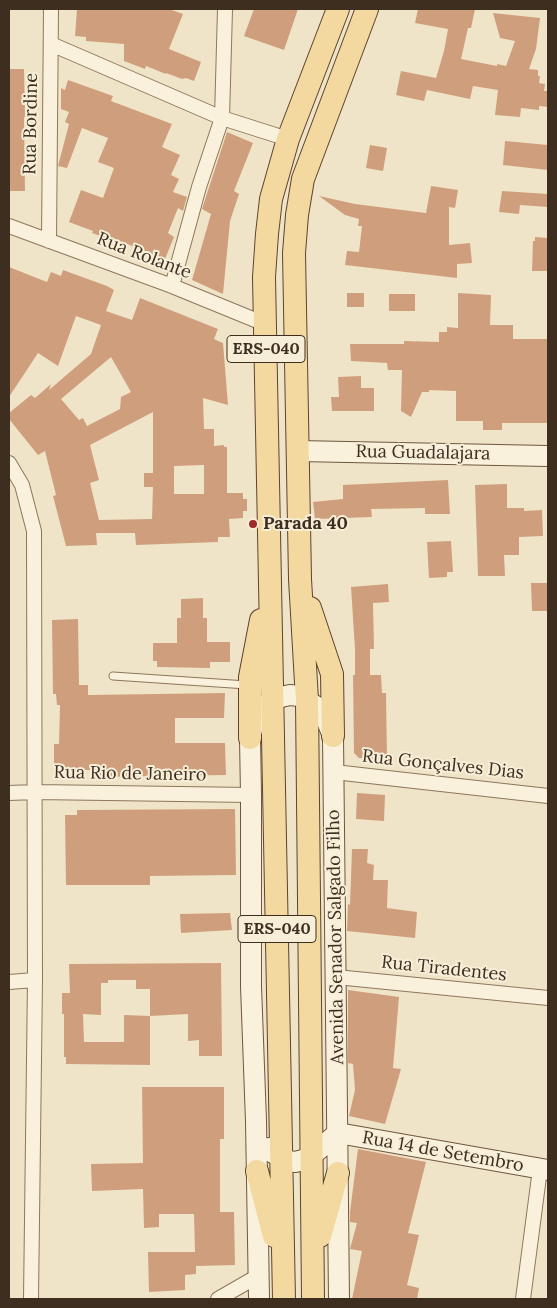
<!DOCTYPE html>
<html>
<head>
<meta charset="utf-8">
<style>
  body { margin:0 }
  #map { position:relative; width:557px; height:1308px; overflow:hidden; background:#f0e4c8; font-family:Lora,serif }
  canvas { display:block }
  .frame { position:absolute; inset:0; border:10px solid #3d2e20; pointer-events:none }
</style>
</head>
<body>
<div id="map">
<canvas width="557" height="1308"></canvas>
<div class="frame"></div>
</div>
<script>
const ctx = document.querySelector('canvas').getContext('2d');
ctx.lineJoin = 'round';
function fill(path, color) {
  ctx.fillStyle = color;
  ctx.fill(path, 'evenodd');
}
function shape(rows) {
  const path = new Path2D();
  for (const r of rows) {
    path.moveTo(r[0], r[1]);
    for (let i = 2; i < r.length; i += 2) path.lineTo(r[i], r[i + 1]);
  }
  return path;
}
function stroke(path, color, width, dash) {
  ctx.strokeStyle = color;
  ctx.lineWidth = width;
  ctx.lineCap = dash ? 'butt' : 'round';
  ctx.setLineDash(dash || []);
  ctx.stroke(path);
}
function write(font, color, halo, rows, align = 'center') {
  ctx.font = font + ' Lora,serif';
  ctx.lineWidth = 4;
  ctx.setLineDash([]);
  ctx.textBaseline = 'middle';
  ctx.strokeStyle = halo;
  ctx.fillStyle = color;
  for (const [text, x, y, turn = 0] of rows) {
    ctx.save();
    ctx.translate(x, y);
    ctx.rotate((+turn || 0) * Math.PI / 180);
    ctx.textAlign = isNaN(turn) ? turn : align;
    if (halo) ctx.strokeText(text, 0, 0);
    ctx.fillText(text, 0, 0);
    ctx.restore();
  }
}
const building = shape([
  [77,9,169,9,183,14,169,49,201,62,194,81,186,78,182,79,166,73,166,74,146,66,145,69,124,61,124,44,86,41,86,37,75,36],
  [254,9,298,9,284,50,244,36],
  [418,9,475,9,471,28,468,28,461,59,497,66,497,64,506,66,515,41,500,38,493,13,540,18,536,49,529,69,538,70,538,76,540,76,539,83,545,84,544,91,548,91,548,107,539,106,539,110,521,108,520,117,495,115,498,90,473,86,470,99,427,90,424,101,396,95,401,71,436,78,444,51,448,29,415,23],
  [9,69,24,69,25,117,24,117,25,191,9,191],
  [68,80,113,96,111,101,172,124,162,147,180,155,171,175,179,179,173,192,187,197,183,211,178,208,168,233,174,237,165,259,107,236,106,238,92,233,93,231,69,222,81,190,103,198,114,168,98,162,108,138,82,128,67,168,58,166,69,124,65,122,69,112,61,109,61,88,65,90],
  [227,132,253,143,234,191,239,194,230,221,223,294,192,280,211,214,202,209],
  [505,141,548,145,548,170,503,165],
  [370,145,387,148,383,171,366,168],
  [431,186,458,190,455,208,449,207,449,245,470,243,472,263,457,264,457,278,345,265,347,251,359,252,362,226,358,226,359,219,345,215,319,196,355,204,426,213],
  [502,191,548,194,548,207,520,205,519,214,499,212],
  [535,237,548,238,548,271,532,271,533,241,535,241],
  [9,267,47,282,51,272,61,276,63,270,107,286,114,290,106,311,132,320,140,298,218,329,214,339,223,343,228,405,203,398,204,429,214,429,214,446,224,445,224,447,227,447,227,493,243,493,243,499,247,499,247,511,243,511,243,518,229,519,230,537,218,537,218,542,136,545,135,533,96,533,97,545,66,546,53,496,56,495,45,451,38,455,9,419,9,413,31,395,35,398,51,384,49,390,91,354,101,325,76,316,58,366,38,353,9,397],
  [111,357,131,392,121,397,120,409,87,426,83,418,79,420,61,399],
  [153,412,153,473,144,473,144,487,153,487,152,519,99,520,90,483,99,480,90,445],
  [204,465,204,494,174,494,174,466],
  [347,293,364,293,364,307,347,307],
  [458,293,491,295,490,325,513,325,513,339,548,339,548,423,502,423,502,430,483,430,483,421,456,421,456,391,429,390,429,392,422,392,411,417,401,411,402,370,388,370,387,363,351,361,350,344,404,344,404,341,439,342,439,332,447,332,447,327,458,328],
  [389,294,415,294,415,311,389,311],
  [361,376,361,388,374,388,374,411,332,411,331,397,339,397,338,377],
  [448,480,450,514,425,514,425,508,371,509,372,517,315,519,313,502,343,499,343,485],
  [507,484,507,508,524,508,524,511,542,510,543,536,519,537,519,555,504,555,505,576,478,576,475,485],
  [451,541,453,572,447,572,447,577,429,578,427,542],
  [531,583,548,583,548,611,532,611],
  [388,584,389,602,373,603,374,649,370,649,370,675,381,675,382,693,386,693,387,759,359,758,354,753,353,675,355,675,355,649,351,587],
  [203,598,203,618,207,618,207,642,230,642,230,662,210,662,210,668,157,667,157,661,153,661,153,643,177,643,177,618,181,618,181,599],
  [78,619,79,685,88,685,88,695,225,693,224,718,175,718,175,743,225,743,226,775,93,777,93,770,72,770,72,768,54,768,54,744,59,744,60,705,57,705,56,694,53,694,52,620],
  [357,793,385,795,384,821,356,819],
  [235,809,236,875,150,876,150,885,66,885,65,815,77,815,77,810],
  [352,849,368,849,367,863,374,865,373,880,388,880,387,908,417,912,415,938,347,931,348,904,350,905],
  [230,913,232,930,181,933,180,914],
  [221,963,222,1056,199,1056,199,1040,188,1041,188,1014,150,1016,150,1065,66,1064,66,1057,64,1057,64,1014,62,1014,62,993,70,993,69,964],
  [108,980,136,980,136,989,150,989,150,1016,124,1015,124,1042,84,1042,83,1014,101,1015,101,983,108,983],
  [348,990,399,997,393,1068,401,1069,385,1124,349,1116,355,1090,353,1064,348,1063],
  [142,1087,224,1087,224,1139,220,1139,220,1212,234,1212,235,1265,196,1266,196,1274,185,1275,185,1290,149,1292,148,1252,195,1252,194,1214,159,1214,159,1227,144,1228,143,1189,92,1191,91,1164,143,1163],
  [358,1149,426,1162,408,1233,419,1235,407,1285,419,1288,417,1299,352,1299,362,1251,350,1249,357,1223,350,1222,350,1212]
]);
const lane = shape([
  [113,676,247,685]
]);
const street = shape([
  [51,44,222,118,288,139],
  [9,226,172,286,265,324],
  [49,241,51,9],
  [172,286,199,187,222,118,225,9],
  [9,463,22,485,34,531,35,980,31,1299],
  [334,772,548,796],
  [9,793,35,792,251,795],
  [336,977,548,998],
  [9,982,35,980],
  [218,1299,258,1276],
  [523,1299,540,1169]
]);
const secondary = shape([
  [298,451,548,456],
  [338,1133,548,1170],
  [269,1148,273,1153,288,1161,295,1162,303,1160,312,1155,338,1133],
  [259,1299,256,1121,251,986,251,795,250,738,255,717,264,706,281,697,290,695,299,696,319,708,326,719,333,736,339,1299]
]);
const primary = shape([
  [310,608,332,674,333,736],
  [250,738,250,677,261,620],
  [257,1171,274,1236],
  [320,1236,338,1173],
  [284,1299,264,277,267,234,271,199,288,139,338,9],
  [313,1299,307,700,300,579,294,253,297,215,303,179,367,9]
]);
const markers = [
  [253,524,5,"#9e2a2b"]
];
const shields = [
  [266,349,78],
  [277,929,78]
];
const shieldNames = [
  ["ERS-040",266,349],
  ["ERS-040",277,929]
];
const streetNames = [
  ["Rua Bordine",31,124,-89],
  ["Rua Rolante",144,256,21],
  ["Rua Guadalajara",423,453,1],
  ["Rua Gonçalves Dias",443,765,6],
  ["Rua Rio de Janeiro",130,774,1],
  ["Avenida Senador Salgado Filho",336,937,-91],
  ["Rua Tiradentes",444,969,6],
  ["Rua 14 de Setembro",443,1152,10]
];
const poiNames = [
  ["Parada 40",263,524]
];
fill(building, '#cf9f7d');
stroke(lane, '#8d765c', 9);
stroke(street, '#8d765c', 16);
stroke(secondary, '#6f573f', 22);
stroke(primary, '#5b4430', 24);
stroke(lane, '#faf1dc', 7);
stroke(street, '#faf1dc', 14);
stroke(secondary, '#faf1dc', 20);
stroke(primary, '#f3d9a0', 22);
for (const [x, y, r, color] of markers) {
  const dot = new Path2D();
  dot.arc(x, y, r, 0, 2 * Math.PI);
  ctx.fillStyle = color;
  ctx.fill(dot);
  stroke(dot, '#f7eed8', 2);
}
for (const [x, y, w] of shields) {
  const box = new Path2D();
  box.roundRect(x - w / 2, y - 13.5, w, 27, 4);
  ctx.fillStyle = '#f7eed8';
  ctx.fill(box);
  stroke(box, '#3d2e20', 1);
}
write('bold 16px', '#3d2e20', null, shieldNames);
write('18px', '#3d2e20', '#f7eed8', streetNames);
write('bold 18px', '#3d2e20', '#f7eed8', poiNames, 'left');
</script>
</body>
</html>
